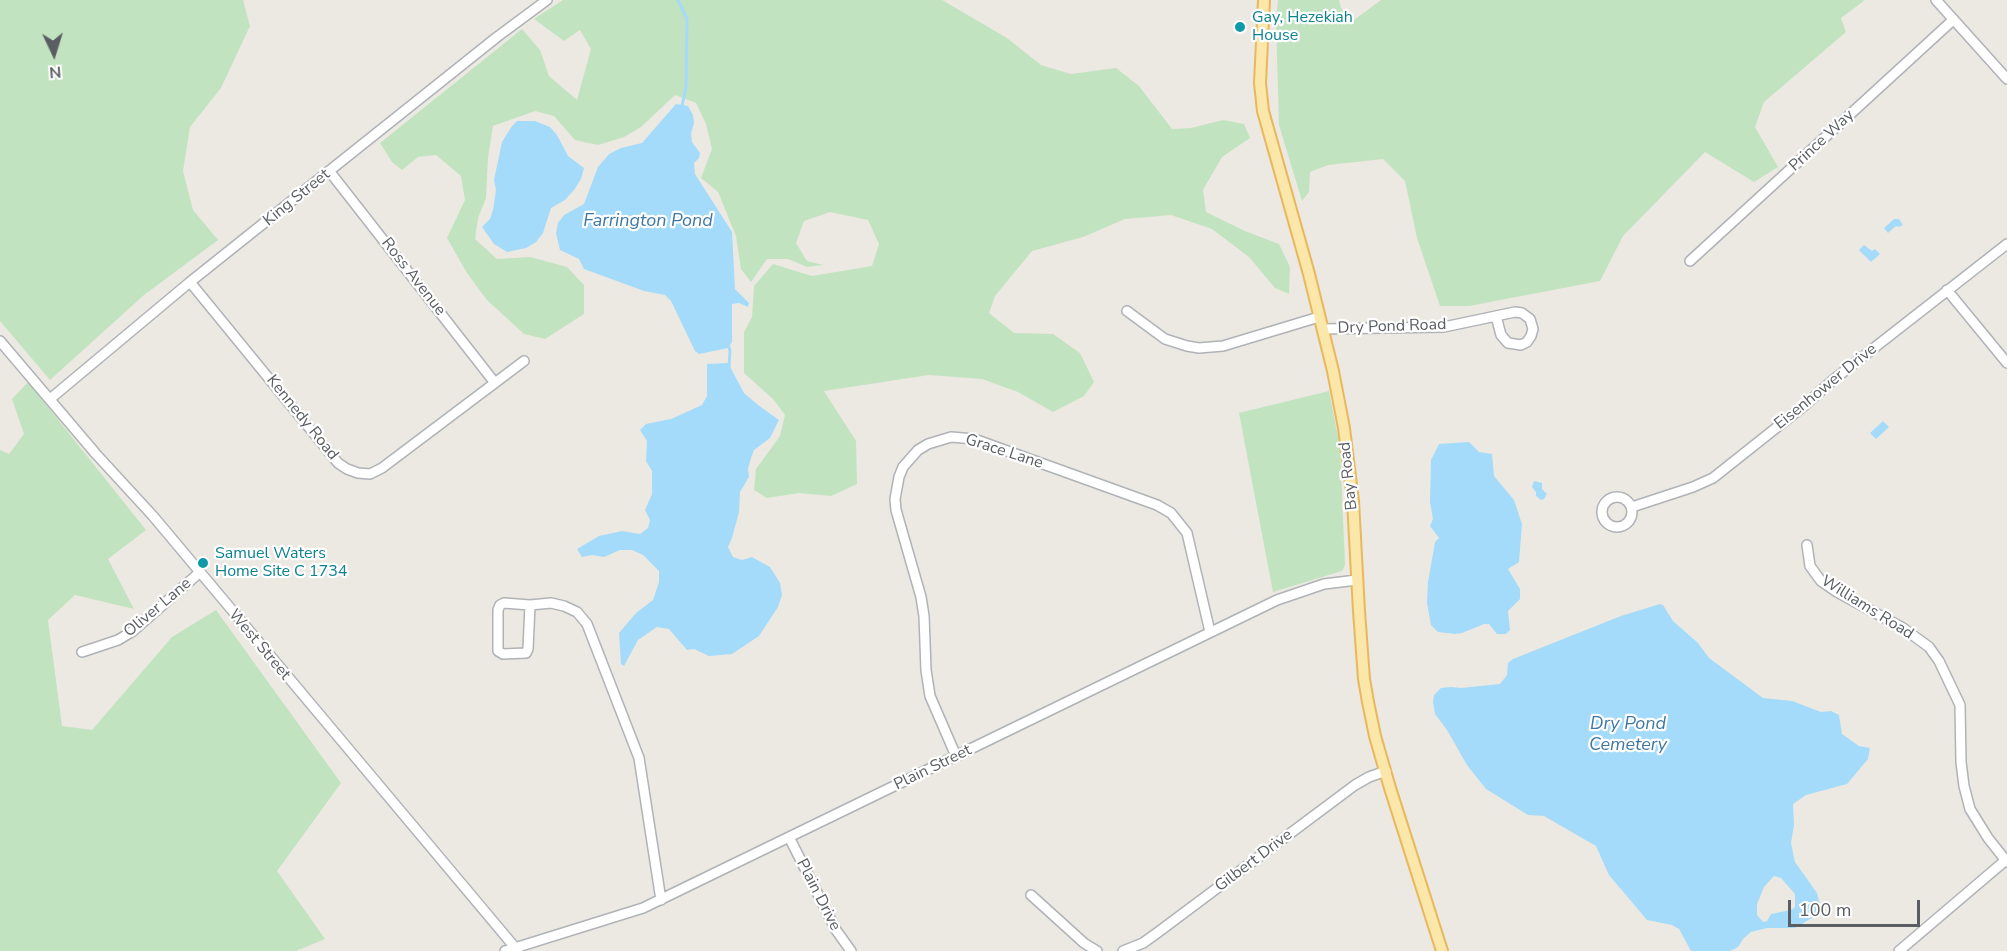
<!DOCTYPE html>
<html>
<head>
<meta charset="utf-8">
<style>
  body { margin:0 }
  #map { position:relative; width:2007px; height:951px; overflow:hidden; background:#ece9e2; font-family:"Nunito Sans",sans-serif }
  canvas { display:block }
  .north { position:absolute; left:24px; top:24px; width:60px; height:60px; -webkit-text-stroke:4px #fff; paint-order:stroke; rotate:176deg; font-size:16px; font-weight:700; line-height:24px; text-align:center; color:#5a5e62 }
  .north::after { content:''; display:block; margin:auto; width:21px; height:27px; background:#5a5e62; clip-path:polygon(50% 0,100% 100%,50% 72%,0 100%) }
  .scale { position:absolute; left:1788px; top:900px; width:132px; height:27px; box-sizing:border-box; border:3px solid #5a5e62; border-top:0; padding-left:8px; font-size:18px; line-height:21px; white-space:nowrap; color:#5a5e62; -webkit-text-stroke:4px #fff; paint-order:stroke }
</style>
</head>
<body>
<div id="map">
<canvas width="2007" height="951"></canvas>
<div class="north">N</div>
<div class="scale">100 m</div>
</div>
<script>
const ctx = document.querySelector('canvas').getContext('2d');
ctx.lineJoin = 'round';
function fill(path, color) {
  ctx.fillStyle = color;
  ctx.fill(path, 'evenodd');
}
function shape(rows) {
  const path = new Path2D();
  for (const r of rows) {
    if (r.length === 3) {
      path.moveTo(r[0] + r[2], r[1]);
      path.arc(r[0], r[1], r[2], 0, 2 * Math.PI);
      continue;
    }
    path.moveTo(r[0], r[1]);
    for (let i = 2; i < r.length; i += 2) path.lineTo(r[i], r[i + 1]);
  }
  return path;
}
function stroke(path, color, width, dash) {
  ctx.strokeStyle = color;
  ctx.lineWidth = width;
  ctx.lineCap = dash ? 'butt' : 'round';
  ctx.setLineDash(dash || []);
  ctx.stroke(path);
}
function write(font, color, halo, rows, align = 'center') {
  ctx.font = font + ' "Nunito Sans",sans-serif';
  ctx.lineWidth = 4.5;
  ctx.setLineDash([]);
  ctx.textBaseline = 'middle';
  ctx.strokeStyle = halo;
  ctx.fillStyle = color;
  for (const [text, x, y, turn = 0] of rows) {
    ctx.save();
    ctx.translate(x, y);
    ctx.rotate((+turn || 0) * Math.PI / 180);
    ctx.textAlign = isNaN(turn) ? turn : align;
    if (halo) ctx.strokeText(text, 0, 0);
    ctx.fillText(text, 0, 0);
    ctx.restore();
  }
}
const green = shape([
  [0,0,243,0,250,26,221,88,190,127,183,171,193,210,218,240,144,295,50,380,0,321],
  [563,0,942,0,1007,38,1041,65,1071,74,1116,68,1139,86,1172,129,1191,128,1223,120,1244,124,1250,138,1222,157,1203,190,1206,212,1245,231,1279,244,1290,267,1289,294,1275,288,1249,257,1212,229,1171,215,1125,219,1083,237,1032,251,995,296,989,313,1014,333,1053,334,1080,353,1094,382,1084,396,1053,412,1018,392,982,379,929,375,824,391,856,441,857,484,831,496,799,493,767,498,754,490,756,469,780,436,785,415,774,400,744,373,744,332,752,317,754,286,773,264,812,276,872,266,879,244,868,220,830,212,804,221,796,243,807,261,823,265,807,267,788,259,767,259,751,282,741,269,736,236,718,192,701,178,712,149,706,124,696,103,675,95,641,127,624,137,598,145,575,140,554,116,535,111,493,126,488,157,486,198,478,218,475,239,497,259,530,257,567,267,584,285,584,314,545,339,524,334,487,300,467,273,447,238,465,200,461,176,436,155,418,157,402,170,392,162,380,143,522,29,540,50,549,76,577,100,591,49,580,30,564,41,534,19],
  [1278,0,1339,0,1341,8,1354,20,1381,0,1865,0,1841,18,1846,32,1764,102,1755,127,1778,167,1754,182,1705,152,1623,236,1600,281,1469,306,1440,306,1417,238,1405,181,1383,159,1328,165,1310,172,1309,192,1302,201,1279,125,1276,22],
  [28,382,146,530,108,559,134,609,75,595,48,620,62,726,92,730,172,637,216,610,341,783,277,871,325,939,296,951,0,951,0,450,9,454,24,434,12,399],
  [1329,391,1340,447,1345,565,1342,571,1273,592,1239,413]
]);
const water = shape([
  [676,104,688,106,693,115,694,123,691,134,692,142,700,153,699,158,694,163,695,174,732,232,735,289,749,303,748,307,739,303,732,304,732,342,728,348,699,354,695,351,671,301,665,295,644,291,584,269,579,259,560,250,556,233,558,223,564,215,584,204,598,167,609,154,621,148,642,143],
  [517,121,535,121,550,127,557,135,568,156,584,168,581,179,574,190,565,200,551,208,543,233,536,242,526,248,507,252,494,244,482,227,490,219,493,210,496,190,494,180,502,142,512,126],
  [1894,219,1899,219,1903,225,1899,227,1896,226,1888,233,1884,228],
  [1864,245,1872,251,1875,249,1880,254,1871,262,1859,250],
  [728,363,744,393,758,405,779,420,770,438,754,450,752,455,748,468,749,477,740,492,739,512,732,538,728,547,733,557,742,560,752,557,770,567,780,583,782,595,778,607,759,636,732,654,709,656,694,649,687,650,669,629,657,627,638,640,624,666,621,664,619,633,636,613,653,600,659,582,659,571,643,555,632,550,620,550,604,557,592,555,582,557,577,549,599,536,622,531,640,534,648,528,650,520,645,510,652,494,652,471,646,461,647,441,640,430,646,424,671,419,702,405,707,396,707,364],
  [1883,421,1889,427,1876,439,1870,433],
  [1469,442,1479,452,1492,454,1494,476,1514,500,1522,524,1519,562,1508,569,1520,589,1520,599,1508,611,1510,630,1506,634,1497,634,1489,624,1484,624,1462,633,1455,634,1438,632,1431,625,1427,603,1428,582,1435,542,1439,538,1430,526,1433,519,1430,502,1431,460,1439,444],
  [1534,481,1542,483,1542,489,1547,494,1544,499,1541,500,1536,496,1536,492,1532,487],
  [1660,604,1663,605,1673,621,1698,643,1709,658,1763,698,1792,701,1821,712,1831,711,1839,715,1842,734,1859,746,1870,748,1868,759,1847,784,1806,795,1793,804,1794,825,1791,843,1795,862,1817,893,1822,912,1795,928,1767,928,1751,932,1743,939,1738,947,1730,951,1691,951,1679,929,1672,925,1647,920,1609,875,1596,846,1544,816,1528,815,1486,789,1467,765,1447,730,1435,714,1433,702,1434,695,1441,688,1451,687,1461,688,1500,684,1507,675,1508,663,1513,659,1621,616],
  [1774,876,1781,878,1795,894,1795,907,1791,910,1771,914,1767,921,1763,922,1757,915,1757,904,1764,887]
]);
const stream = shape([
  [678,0,687,19,686,87,682,106],
  [728,345,730,350,729,368]
]);
const minor = shape([
  [1936,0,2007,79],
  [330,172,495,383],
  [1690,261,1953,20],
  [190,282,338,463,347,469,358,473,370,474,382,468,524,361],
  [1947,290,2007,363],
  [1127,311,1165,339,1187,346,1199,348,1223,346,1319,317],
  [1323,329,1444,327,1515,312,1522,313,1530,319,1533,329,1531,336,1527,342,1521,345,1508,343,1501,335,1496,316],
  [0,341,96,454,153,516,518,951],
  [50,399,190,282,497,37,547,0],
  [1617,512,15],
  [1632,507,1693,487,1713,478,1805,405,1833,380,2007,244],
  [1807,545,1810,566,1821,581,1837,592,1903,628,1929,647,1939,661,1960,705,1961,762,1964,786,1970,809,1988,838,2007,862],
  [530,605,528,649,526,653,503,654,498,651,498,610,500,605,504,603,530,605,551,603,564,606,577,612,587,624,639,758,661,900],
  [82,652,118,640,133,631,199,573],
  [956,756,930,696,926,670,924,616,921,597,896,510,895,499,899,477,903,467,918,450,928,444,951,437,974,439,1157,505,1171,513,1187,533,1210,632],
  [789,837,836,930,851,951],
  [1031,895,1084,943,1097,951],
  [505,951,643,908,1277,600,1324,584,1357,580],
  [1123,951,1143,943,1157,933,1355,785,1369,777,1386,771],
  [1899,951,2007,859]
]);
const major = shape([
  [1264,0,1260,83,1263,111,1309,274,1333,371,1344,428,1353,501,1359,611,1364,679,1368,702,1375,736,1390,788,1442,951]
]);
const markers = [
  [1240,27,6,"#0f9aa8"],
  [203,563,6,"#0f9aa8"]
];
const cultureNames = [
  ["Gay, Hezekiah",1252,18],
  ["House",1252,36],
  ["Samuel Waters",215,554],
  ["Home Site C 1734",215,572]
];
const streetNames = [
  ["Prince Way",1822,141,-43],
  ["King Street",297,198,-39],
  ["Ross Avenue",413,277,52],
  ["Dry Pond Road",1392,327,-2],
  ["Eisenhower Drive",1826,387,-39],
  ["Kennedy Road",302,418,51],
  ["Grace Lane",1004,452,18],
  ["Bay Road",1349,476,-96],
  ["Oliver Lane",158,608,-40],
  ["Williams Road",1867,608,32],
  ["West Street",259,645,50],
  ["Plain Street",933,768,-26],
  ["Gilbert Drive",1254,861,-37],
  ["Plain Drive",818,895,63]
];
const waterNames = [
  ["Farrington Pond",648,222],
  ["Dry Pond",1628,725],
  ["Cemetery",1628,746]
];
fill(green, '#c2e3bf');
fill(water, '#a4dbfa');
stroke(stream, '#a4dbfa', 3);
stroke(minor, '#afb3b7', 12);
stroke(major, '#e9b85e', 14);
stroke(minor, '#fff', 9);
stroke(major, '#fae7a9', 10);
for (const [x, y, r, color] of markers) {
  const dot = new Path2D();
  dot.arc(x, y, r, 0, 2 * Math.PI);
  ctx.fillStyle = color;
  ctx.fill(dot);
  stroke(dot, '#fff', 2);
}
write('16px', '#0d838f', '#fff', cultureNames, 'left');
write('16px', '#5a5e62', '#fff', streetNames);
write('italic 18px', '#4077a2', '#fff', waterNames);
</script>
</body>
</html>
